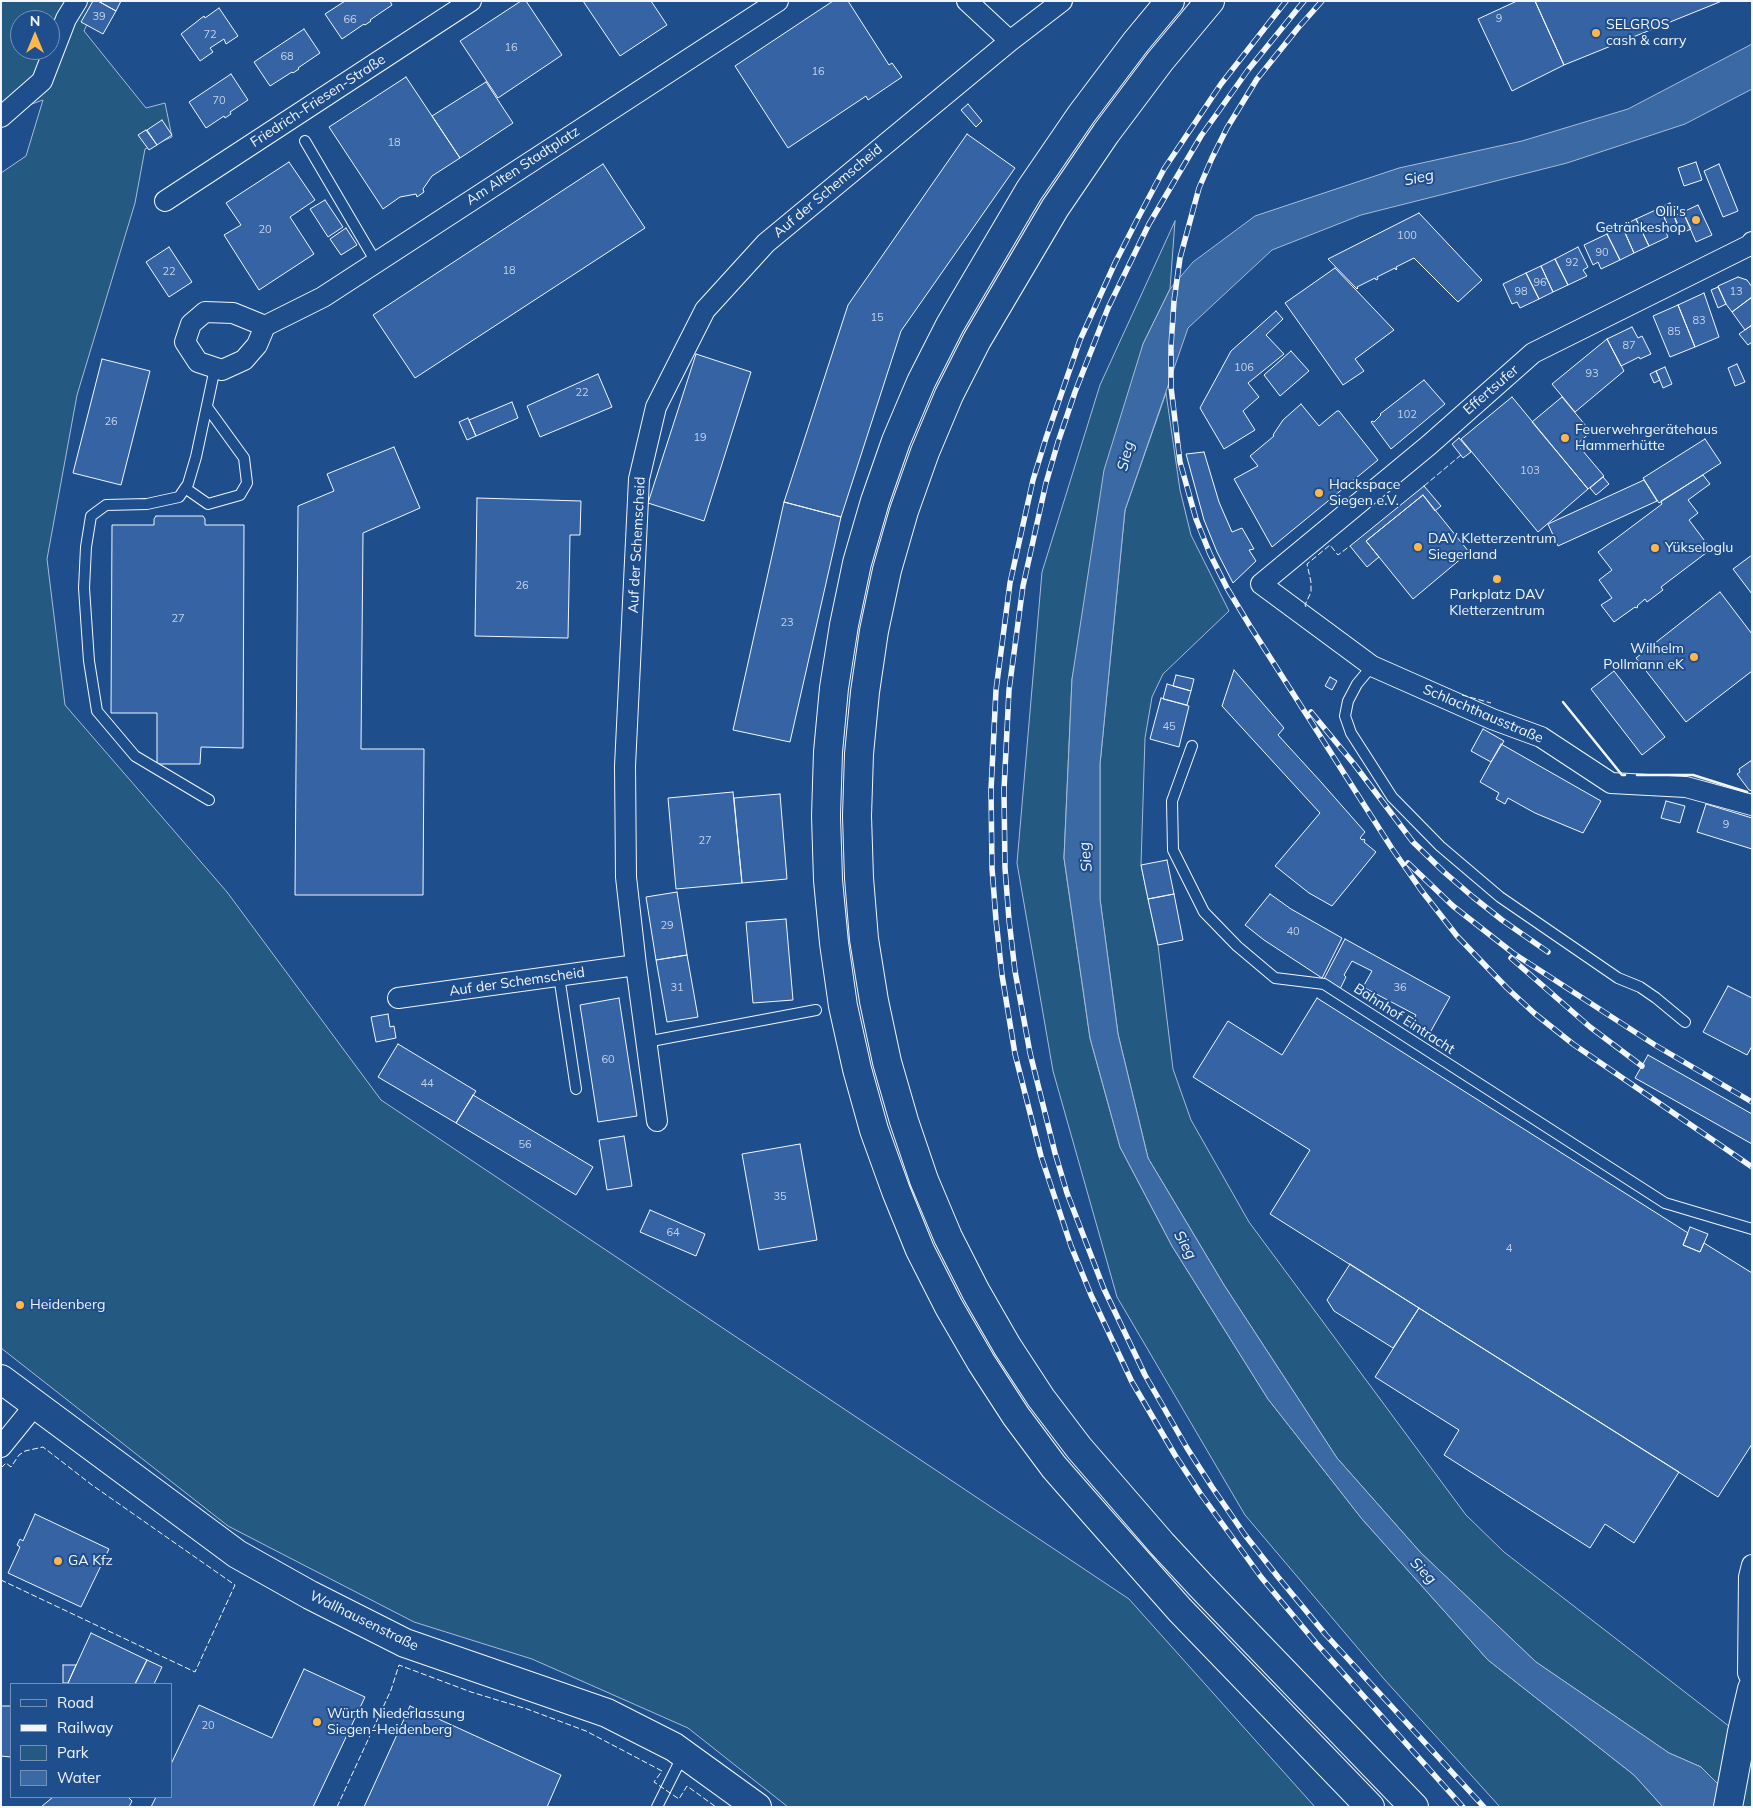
<!DOCTYPE html>
<html>
<head>
<meta charset="utf-8">
<style>
  body { margin:0 }
  #map { position:relative; width:1753px; height:1808px; overflow:hidden; background:#1f4e8c; font-family:Mulish,sans-serif }
  canvas { display:block }
  .frame { position:absolute; inset:0; border:2px solid #f2f6ff; pointer-events:none }
  .legend { position:absolute; left:10px; top:1683px; width:162px; height:115px; box-sizing:border-box; background:#1f4e8c; border:1px solid #7391ba; margin:0; padding:6px 9px; list-style:none; font-size:15px; color:#f2f6ff }
  .legend li { display:flex; align-items:center; gap:10px; height:25px }
  .legend b { width:25px; border:1px solid #7391ba }
  .north { position:absolute; left:10px; top:10px; width:50px; height:50px; box-sizing:border-box; background:#1f4e8c; border:1px solid #7391ba; border-radius:50%; rotate:0deg; font-size:14px; font-weight:700; line-height:20px; text-align:center; color:#f2f6ff }
  .north::after { content:''; display:block; margin:auto; width:18px; height:22px; background:#ffb74d; clip-path:polygon(50% 0,100% 100%,50% 72%,0 100%) }
</style>
</head>
<body>
<div id="map">
<canvas width="1753" height="1808"></canvas>
<div class="frame"></div>
<ul class="legend">
<li><b style="height:6px;background:#1f4e8c"></b>Road</li>
<li><b style="height:6px;background:#f2f6ff"></b>Railway</li>
<li><b style="height:14px;background:#245a82"></b>Park</li>
<li><b style="height:14px;background:#3b69a3"></b>Water</li>
</ul>
<div class="north">N</div>
</div>
<script>
const ctx = document.querySelector('canvas').getContext('2d');
ctx.lineJoin = 'round';
function fill(path, color) {
  ctx.fillStyle = color;
  ctx.fill(path, 'evenodd');
}
function shape(rows) {
  const path = new Path2D();
  for (const r of rows) {
    path.moveTo(r[0], r[1]);
    for (let i = 2; i < r.length; i += 2) path.lineTo(r[i], r[i + 1]);
  }
  return path;
}
function stroke(path, color, width, dash) {
  ctx.strokeStyle = color;
  ctx.lineWidth = width;
  ctx.lineCap = dash ? 'butt' : 'round';
  ctx.setLineDash(dash || []);
  ctx.stroke(path);
}
function write(font, color, halo, rows, align = 'center') {
  ctx.font = font + ' Mulish,sans-serif';
  ctx.lineWidth = 4;
  ctx.setLineDash([]);
  ctx.textBaseline = 'middle';
  ctx.strokeStyle = halo;
  ctx.fillStyle = color;
  for (const [text, x, y, turn = 0] of rows) {
    ctx.save();
    ctx.translate(x, y);
    ctx.rotate((+turn || 0) * Math.PI / 180);
    ctx.textAlign = isNaN(turn) ? turn : align;
    if (halo) ctx.strokeText(text, 0, 0);
    ctx.fillText(text, 0, 0);
    ctx.restore();
  }
}
const green = shape([
  [1,1,98,1,84,31,146,108,165,103,172,137,145,149,135,203,77,395,47,559,65,705,227,892,381,1100,1129,1599,1315,1807,788,1807,688,1728,532,1659,414,1622,228,1526,1,1348,1,173,26,156,43,100,1,115,1,1],
  [20,20,50,20,50,50,20,50,20,20],
  [1175,221,1170,289,1143,344,1072,679,1064,858,1090,1038,1120,1147,1172,1246,1268,1399,1362,1519,1488,1660,1634,1775,1663,1807,1500,1807,1384,1679,1245,1515,1117,1297,1053,1071,1017,863,1042,572,1100,385,1175,221],
  [1166,393,1180,490,1191,535,1229,611,1163,674,1152,697,1145,738,1141,865,1158,945,1173,1069,1191,1120,1249,1222,1466,1515,1504,1552,1752,1744,1752,1807,1741,1807,1701,1767,1669,1753,1536,1662,1421,1553,1337,1458,1224,1285,1148,1158,1118,1034,1100,899,1100,764,1125,510,1166,393]
]);
const water = shape([
  [1752,44,1752,89,1685,124,1567,163,1361,215,1272,250,1188,328,1125,510,1100,764,1100,899,1118,1034,1148,1158,1224,1285,1337,1458,1421,1553,1536,1662,1669,1753,1701,1767,1741,1807,1663,1807,1634,1775,1488,1660,1362,1519,1268,1399,1172,1246,1120,1147,1090,1038,1064,858,1072,679,1104,470,1143,344,1170,289,1193,262,1255,216,1399,168,1522,141,1628,109,1752,44]
]);
const building = shape([
  [93,1,98,1,116,11,103,34,81,22,93,1],
  [98,1,121,1,116,11,98,1],
  [345,1,390,1,392,5,370,20,371,21,365,25,364,24,342,39,325,14,345,1],
  [521,1,526,1,562,55,498,98,460,41,521,1],
  [583,1,651,1,667,25,620,56,583,1],
  [833,1,848,1,889,65,892,63,902,77,868,100,866,96,788,148,735,66,833,1],
  [1517,1,1535,1,1564,65,1512,91,1478,19,1517,1],
  [1535,1,1722,1,1564,65,1535,1],
  [219,8,238,36,226,44,224,39,210,48,213,52,200,61,181,34,204,16,205,18,219,8],
  [304,29,320,53,298,68,299,69,293,73,292,72,270,86,254,62,304,29],
  [231,74,248,100,230,112,231,114,225,118,224,116,206,128,189,102,231,74],
  [406,77,460,158,432,176,423,189,424,192,417,197,416,194,400,197,383,209,329,127,406,77],
  [486,82,513,123,460,158,432,116,486,82],
  [968,104,982,121,976,127,961,110,968,104],
  [162,120,172,135,157,145,147,130,162,120],
  [146,130,157,145,149,150,138,135,146,130],
  [967,134,1015,168,901,331,841,517,784,502,848,305,967,134],
  [289,162,315,200,290,217,314,254,259,290,224,235,241,225,226,203,289,162],
  [1696,162,1702,180,1684,186,1678,168,1696,162],
  [603,164,645,228,415,378,373,315,603,164],
  [1719,164,1738,211,1723,217,1704,171,1719,164],
  [325,200,343,227,328,237,310,209,325,200],
  [1670,203,1678,228,1670,231,1660,208,1670,203],
  [1698,205,1712,235,1696,242,1683,212,1698,205],
  [1660,208,1669,228,1665,230,1668,237,1649,246,1636,219,1660,208],
  [1683,212,1691,229,1682,233,1674,216,1683,212],
  [1419,213,1482,280,1458,302,1414,258,1396,267,1397,269,1396,270,1395,268,1377,277,1378,279,1376,280,1375,278,1357,287,1358,288,1357,289,1328,259,1419,213],
  [1636,219,1649,246,1634,253,1622,226,1636,219],
  [1622,226,1634,253,1620,260,1607,234,1622,226],
  [346,228,357,245,341,255,330,239,346,228],
  [1607,234,1620,260,1601,269,1598,262,1593,265,1584,245,1607,234],
  [169,247,192,282,169,297,146,262,169,247],
  [1578,247,1588,267,1583,270,1587,276,1568,285,1555,259,1578,247],
  [1555,259,1568,285,1553,292,1541,266,1555,259],
  [1541,266,1553,292,1539,299,1526,273,1541,266],
  [1335,268,1394,330,1355,359,1364,371,1343,385,1285,303,1335,268],
  [1526,273,1539,299,1520,308,1517,302,1512,304,1503,284,1526,273],
  [1738,277,1747,280,1752,287,1752,297,1732,312,1726,304,1718,286,1738,277],
  [1718,287,1726,304,1718,308,1711,290,1718,287],
  [1704,293,1719,337,1695,347,1678,305,1704,293],
  [1752,297,1752,325,1745,330,1732,312,1752,297],
  [1678,305,1695,347,1670,357,1653,316,1678,305],
  [1276,311,1283,319,1266,335,1284,354,1248,383,1259,397,1243,411,1255,430,1224,449,1200,408,1231,351,1276,311],
  [1752,325,1752,342,1748,345,1739,334,1752,325],
  [1632,327,1638,338,1642,336,1651,354,1640,359,1639,357,1621,366,1607,339,1632,327],
  [1607,339,1624,371,1575,412,1552,384,1607,339],
  [1291,351,1309,371,1280,396,1264,375,1291,351],
  [696,354,751,372,704,521,648,503,696,354],
  [102,359,150,371,121,485,73,473,102,359],
  [1737,364,1745,382,1735,386,1728,368,1737,364],
  [1665,367,1672,384,1663,388,1656,371,1665,367],
  [1656,371,1660,380,1654,383,1650,374,1656,371],
  [598,374,612,407,540,437,527,406,598,374],
  [1424,380,1445,404,1391,449,1371,422,1372,421,1374,422,1381,415,1380,414,1424,380],
  [1512,397,1588,489,1538,532,1461,439,1512,397],
  [1562,397,1591,432,1577,444,1604,476,1588,489,1532,422,1562,397],
  [512,402,518,418,476,436,469,420,512,402],
  [1301,404,1319,426,1337,411,1339,411,1378,460,1272,547,1234,479,1258,466,1250,456,1274,436,1273,435,1283,420,1301,404],
  [468,418,476,436,467,440,459,422,468,418],
  [1459,438,1471,452,1463,458,1452,444,1459,438],
  [1705,439,1721,463,1659,503,1643,478,1705,439],
  [394,447,420,508,363,533,361,749,424,749,423,895,295,895,298,506,334,491,327,474,394,447],
  [1204,452,1219,502,1232,532,1242,528,1254,549,1249,550,1256,561,1233,583,1217,552,1204,520,1186,454,1204,452],
  [1703,475,1710,484,1688,500,1698,513,1689,520,1707,544,1706,553,1661,587,1663,590,1647,602,1645,599,1637,606,1638,607,1636,608,1635,607,1614,622,1601,605,1612,598,1599,580,1612,570,1598,552,1662,504,1661,501,1703,475],
  [1603,477,1609,484,1596,495,1590,488,1603,477],
  [1644,480,1657,501,1558,546,1548,524,1644,480],
  [1424,486,1441,506,1435,511,1423,495,1366,541,1379,557,1367,567,1350,546,1424,486],
  [1423,495,1469,552,1413,599,1366,541,1423,495],
  [477,498,581,501,580,535,570,535,568,638,475,636,477,498],
  [784,502,841,517,790,742,733,730,784,502],
  [156,516,203,516,205,519,205,525,244,525,243,748,201,747,200,764,157,764,157,713,111,713,112,525,154,525,154,519,156,516],
  [1752,555,1752,594,1733,569,1752,555],
  [1720,592,1752,634,1752,671,1686,722,1636,658,1720,592],
  [1234,670,1284,728,1278,735,1321,782,1365,832,1360,838,1362,840,1364,839,1365,840,1364,842,1376,852,1332,906,1309,893,1275,866,1320,813,1222,706,1234,670],
  [1614,671,1665,737,1642,755,1591,689,1614,671],
  [1176,675,1194,679,1191,691,1173,686,1176,675],
  [1330,677,1337,681,1332,690,1325,686,1330,677],
  [1167,684,1191,691,1187,705,1163,699,1167,684],
  [1161,698,1189,706,1179,747,1150,739,1161,698],
  [1483,729,1504,741,1491,762,1471,751,1483,729],
  [1501,744,1601,801,1583,833,1535,813,1508,798,1505,804,1496,799,1499,793,1480,782,1501,744],
  [1752,760,1752,791,1749,790,1737,774,1740,772,1739,769,1752,760],
  [733,792,742,883,676,889,668,798,733,792],
  [780,794,787,879,742,883,734,798,780,794],
  [1666,801,1685,806,1680,823,1661,818,1666,801],
  [1706,804,1752,818,1752,849,1697,832,1706,804],
  [1167,860,1174,894,1148,899,1141,865,1167,860],
  [677,892,687,955,656,960,646,897,677,892],
  [1174,894,1183,940,1158,945,1148,899,1174,894],
  [1270,894,1291,909,1342,938,1322,978,1264,940,1245,925,1270,894],
  [786,919,793,1000,753,1003,746,922,786,919],
  [1345,939,1450,997,1427,1038,1409,1028,1416,1015,1363,987,1372,971,1352,961,1344,975,1346,977,1340,989,1324,979,1345,939],
  [687,955,698,1017,667,1022,656,960,687,955],
  [1728,986,1752,998,1752,1046,1747,1055,1703,1032,1728,986],
  [619,998,637,1116,598,1122,580,1005,619,998],
  [1317,998,1688,1233,1683,1245,1700,1252,1704,1243,1752,1273,1752,1444,1718,1497,1270,1214,1310,1150,1193,1077,1228,1021,1282,1055,1317,998],
  [388,1014,390,1027,394,1026,396,1038,376,1042,371,1017,388,1014],
  [398,1044,476,1091,456,1123,378,1077,398,1044],
  [1648,1055,1752,1114,1752,1144,1635,1078,1648,1055],
  [473,1095,593,1167,576,1195,456,1123,473,1095],
  [624,1136,632,1186,607,1190,599,1140,624,1136],
  [800,1144,817,1240,759,1250,742,1154,800,1144],
  [650,1210,705,1234,696,1256,640,1232,650,1210],
  [1690,1227,1708,1234,1700,1252,1683,1245,1690,1227],
  [1350,1264,1419,1308,1393,1348,1334,1311,1327,1300,1350,1264],
  [1419,1308,1679,1472,1634,1543,1605,1524,1590,1548,1444,1455,1459,1430,1375,1377,1419,1308],
  [35,1514,109,1549,81,1607,8,1573,20,1547,17,1545,20,1539,23,1541,35,1514],
  [91,1633,147,1660,135,1684,71,1684,68,1683,91,1633],
  [147,1660,162,1667,154,1684,135,1684,147,1660],
  [63,1665,76,1665,68,1683,63,1683,63,1665],
  [304,1669,365,1697,313,1807,151,1807,156,1797,171,1797,171,1764,199,1705,272,1738,304,1669],
  [1,1706,11,1706,11,1757,1,1756,1,1706],
  [410,1706,561,1775,547,1807,364,1807,410,1706],
  [53,1797,128,1797,132,1801,129,1807,41,1807,53,1797]
]);
const lane = shape([
  [305,141,376,262],
  [185,488,208,504,240,495,247,483,244,458,207,407],
  [1372,666,1357,684,1348,701,1345,716,1351,733,1392,797,1440,846,1500,897,1618,978,1640,987,1656,998,1685,1022],
  [1192,746,1172,801,1173,850,1204,912,1237,946,1275,978,1324,984,1665,1203,1752,1229],
  [209,800,135,756,97,711,89,661,84,588,86,547,91,516,106,505,147,504,179,497,188,484,196,457,215,368],
  [559,976,576,1089],
  [646,1042,816,1010],
  [657,1807,683,1755]
]);
const street = shape([
  [967,1,1010,41],
  [1,117,42,81,66,19,77,1],
  [165,201,471,1],
  [1752,242,1750,245,1533,353,1429,445,1261,584,1372,666,1492,719,1541,737,1611,783,1686,787,1752,805],
  [265,326,233,313,205,312,191,324,185,342,198,362,222,370,244,360,257,345,265,326,323,297,778,1],
  [398,998,636,965],
  [657,1121,636,965,626,877,625,766,639,479,656,407,705,310,766,243,1010,41,1062,1],
  [1,1447,35,1405],
  [1752,1565,1749,1577,1748,1673,1752,1682]
]);
const secondary = shape([
  [1,1379,237,1554,310,1595,405,1643,607,1713,674,1747,757,1807]
]);
const highway = shape([
  [1170,1,1136,42,1081,115,1029,191,950,325,921,382,896,441,875,501,857,563,844,625,834,688,828,752,826,816,828,880,834,943,843,1006,857,1069,874,1130,896,1191,920,1250,949,1307,981,1362,1016,1416,1054,1467,1096,1515,1180,1610,1370,1807],
  [1210,1,1160,61,1106,133,1055,208,977,340,949,395,925,452,904,511,887,570,874,631,865,692,859,754,857,816,859,878,864,939,874,1001,887,1062,904,1121,924,1180,948,1237,976,1292,1007,1346,1041,1398,1079,1448,1162,1544,1201,1586,1414,1807],
  [1728,1807,1742,1732,1752,1689]
]);
const rail = shape([
  [1286,1,1221,84,1164,169,1138,218,1115,263,1080,340,1046,438,1033,480,1010,583,996,690,991,790,992,868,996,920,1002,975,1015,1054,1041,1156,1071,1246,1091,1295,1132,1382,1175,1455,1200,1493,1261,1577,1316,1643,1463,1807],
  [1304,1,1248,70,1201,136,1149,224,1108,308,1075,392,1058,442,1046,483,1023,586,1009,690,1004,790,1005,868,1009,920,1015,971,1030,1053,1055,1153,1067,1193,1104,1289,1145,1375,1187,1448,1212,1487,1245,1535,1278,1577,1326,1635,1484,1807],
  [1322,1,1298,28,1257,79,1227,128,1212,158,1199,188,1180,258,1174,301,1171,346,1171,387,1180,462,1196,519,1210,554,1227,588,1250,626,1391,847,1421,890,1457,936,1507,988,1534,1013,1573,1044,1752,1167],
  [1311,712,1354,764,1413,842,1444,872,1473,897,1502,920,1548,952],
  [1408,863,1453,906,1513,953,1655,1045,1752,1102],
  [1511,958,1590,1027,1642,1066]
]);
const fence = shape([
  [1424,486,1461,455],
  [1306,607,1305,605,1311,592,1311,582,1307,564,1330,545,1338,555,1350,546],
  [1462,695,1491,703],
  [1,1468,6,1463,11,1467,19,1455,25,1451,43,1447,92,1485,235,1585,195,1672,1,1580],
  [337,1807,391,1690,399,1665,471,1692,527,1709,586,1731,662,1771,654,1782,679,1799,687,1786,716,1807]
]);
const wall = shape([
  [1563,702,1622,775,1625,775],
  [1637,775,1693,775,1747,792]
]);
const markers = [
  [1596,33,5,"#ffb74d"],
  [1696,220,5,"#ffb74d"],
  [1565,438,5,"#ffb74d"],
  [1319,493,5,"#ffb74d"],
  [1418,547,5,"#ffb74d"],
  [1655,548,5,"#ffb74d"],
  [1497,579,5,"#ffb74d"],
  [1694,657,5,"#ffb74d"],
  [20,1305,5,"#ffb74d"],
  [58,1561,5,"#ffb74d"],
  [317,1722,5,"#ffb74d"]
];
const numberNames = [
  ["39",99,17],
  ["9",1499,19],
  ["66",350,20],
  ["72",210,35],
  ["16",511,48],
  ["68",287,57],
  ["16",818,72],
  ["70",219,101],
  ["18",394,143],
  ["20",265,230],
  ["100",1407,236],
  ["90",1602,253],
  ["92",1572,263],
  ["18",509,271],
  ["22",169,272],
  ["96",1540,283],
  ["98",1521,292],
  ["13",1736,292],
  ["15",877,318],
  ["83",1699,321],
  ["85",1674,332],
  ["87",1629,346],
  ["106",1244,368],
  ["93",1592,374],
  ["22",582,393],
  ["102",1407,415],
  ["26",111,422],
  ["19",700,438],
  ["103",1530,471],
  ["26",522,586],
  ["27",178,619],
  ["23",787,623],
  ["45",1169,727],
  ["9",1726,825],
  ["27",705,841],
  ["29",667,926],
  ["40",1293,932],
  ["31",677,988],
  ["36",1400,988],
  ["60",608,1060],
  ["44",427,1084],
  ["56",525,1145],
  ["35",780,1197],
  ["64",673,1233],
  ["4",1509,1249],
  ["20",208,1726]
];
const poiNames = [
  ["SELGROS",1606,25],
  ["cash & carry",1606,41],
  ["Olli's",1686,212,"right"],
  ["Getränkeshop",1686,228,"right"],
  ["Feuerwehrgerätehaus",1575,430],
  ["Hammerhütte",1575,446],
  ["Hackspace",1329,485],
  ["Siegen e.V.",1329,501],
  ["DAV Kletterzentrum",1428,539],
  ["Siegerland",1428,555],
  ["Yükseloglu",1665,548],
  ["Parkplatz DAV",1497,595,"center"],
  ["Kletterzentrum",1497,611,"center"],
  ["Wilhelm",1684,649,"right"],
  ["Pollmann eK",1684,665,"right"],
  ["Heidenberg",30,1305],
  ["GA Kfz",68,1561],
  ["Würth Niederlassung",327,1714],
  ["Siegen-Heidenberg",327,1730]
];
const streetNames = [
  ["Friedrich-Friesen-Straße",318,101,-33],
  ["Am Alten Stadtplatz",523,166,-33],
  ["Auf der Schemscheid",828,191,-40],
  ["Effertsufer",1491,390,-41],
  ["Auf der Schemscheid",637,545,-87],
  ["Schlachthausstraße",1483,714,23],
  ["Auf der Schemscheid",517,982,-8],
  ["Bahnhof Eintracht",1404,1019,33],
  ["Wallhausenstraße",364,1621,26]
];
const waterNames = [
  ["Sieg",1419,178,-12],
  ["Sieg",1126,456,-76],
  ["Sieg",1086,857,-96],
  ["Sieg",1185,1245,60],
  ["Sieg",1423,1571,45]
];
fill(green, '#245a82');
stroke(green, '#a8bbd7', 1);
fill(water, '#3b69a3');
stroke(water, '#a8bbd7', 1);
fill(building, '#3563a3');
stroke(building, '#f2f6ff', 1);
stroke(lane, '#f2f6ff', 12);
stroke(street, '#f2f6ff', 22);
stroke(secondary, '#f2f6ff', 30);
stroke(highway, '#f2f6ff', 30);
stroke(lane, '#1f4e8c', 10);
stroke(street, '#1f4e8c', 20);
stroke(secondary, '#1f4e8c', 28);
stroke(highway, '#1f4e8c', 28);
stroke(rail, '#f2f6ff', 5.5);
stroke(rail, '#1f4e8c', 4, [11]);
stroke(fence, '#f2f6ff', 1, [6, 2.5]);
stroke(wall, '#f2f6ff', 2.5);
for (const [x, y, r, color] of markers) {
  const dot = new Path2D();
  dot.arc(x, y, r, 0, 2 * Math.PI);
  ctx.fillStyle = color;
  ctx.fill(dot);
  stroke(dot, '#1f4e8c', 2);
}
write('11px', '#c3d1e8', null, numberNames);
write('14px', '#f2f6ff', '#1f4e8c', poiNames, 'left');
write('14px', '#f2f6ff', '#1f4e8c', streetNames);
write('italic 15px', '#f2f6ff', '#1f4e8c', waterNames);
</script>
</body>
</html>
